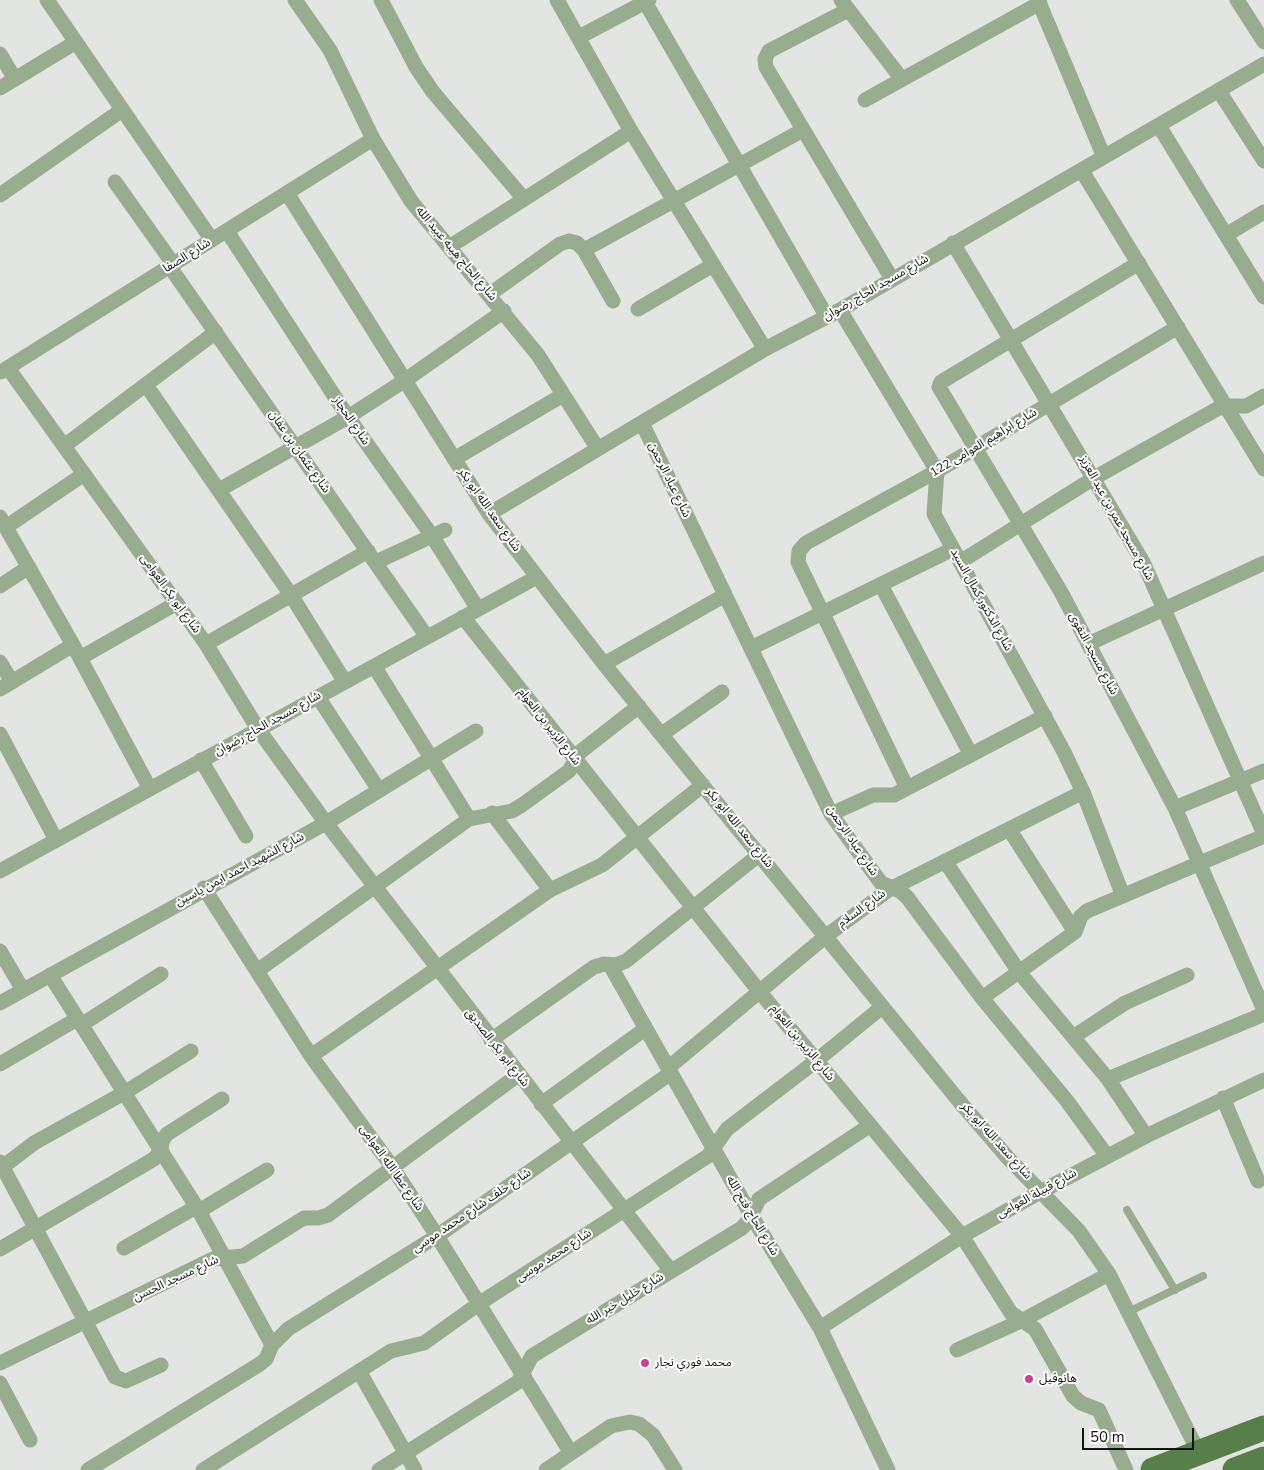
<!DOCTYPE html>
<html>
<head>
<meta charset="utf-8">
<style>
  body { margin:0 }
  #map { position:relative; width:1264px; height:1470px; overflow:hidden; background:#e2e5e1; font-family:"Nunito Sans",sans-serif }
  canvas { display:block }
  .scale { position:absolute; left:1082px; top:1428px; width:112px; height:22px; box-sizing:border-box; border:2px solid #111211; border-top:0; padding-left:6px; font-size:15px; line-height:18px; white-space:nowrap; color:#111211; -webkit-text-stroke:4px #fff; paint-order:stroke }
</style>
</head>
<body>
<div id="map">
<canvas width="1264" height="1470"></canvas>
<div class="scale">50 m</div>
</div>
<script>
const ctx = document.querySelector('canvas').getContext('2d');
ctx.lineJoin = 'round';
function shape(rows) {
  const path = new Path2D();
  for (const r of rows) {
    path.moveTo(r[0], r[1]);
    for (let i = 2; i < r.length; i += 2) path.lineTo(r[i], r[i + 1]);
  }
  return path;
}
function stroke(path, color, width, dash) {
  ctx.strokeStyle = color;
  ctx.lineWidth = width;
  ctx.lineCap = dash ? 'butt' : 'round';
  ctx.setLineDash(dash || []);
  ctx.stroke(path);
}
function write(font, color, halo, rows, align = 'center') {
  ctx.font = font + ' "Nunito Sans","Noto Sans Arabic",sans-serif';
  ctx.lineWidth = 4;
  ctx.setLineDash([]);
  ctx.textBaseline = 'middle';
  ctx.strokeStyle = halo;
  ctx.fillStyle = color;
  for (const [text, x, y, turn = 0] of rows) {
    ctx.save();
    ctx.translate(x, y);
    ctx.rotate((+turn || 0) * Math.PI / 180);
    ctx.textAlign = isNaN(turn) ? turn : align;
    if (halo) ctx.strokeText(text, 0, 0);
    ctx.fillText(text, 0, 0);
    ctx.restore();
  }
}
const service = shape([
  [1127,1210,1175,1290],
  [1128,1312,1203,1276]
]);
const minor = shape([
  [47,0,212,240],
  [295,0,330,50,373,139,411,201,538,355,598,449],
  [381,0,416,67,433,92,524,199],
  [557,0,631,131,765,349],
  [841,0,901,78],
  [1038,0,1104,157],
  [1237,0,1264,42],
  [645,2,827,317],
  [848,10,769,51,765,59,766,67,892,279],
  [579,37,649,0],
  [0,54,15,79],
  [0,88,76,42],
  [1219,91,1264,161],
  [865,100,1040,3],
  [1159,126,1264,297],
  [1082,171,1264,469],
  [115,182,174,265],
  [287,193,489,514,604,664,959,1101,1008,1158,1079,1231,1109,1274,1199,1453],
  [0,195,122,110],
  [227,231,348,417,432,536,478,609],
  [1226,235,1264,212],
  [953,243,1143,562,1264,834],
  [449,247,631,131],
  [584,250,803,130],
  [1139,263,941,382,939,387,1061,592,1175,808,1264,1010],
  [170,267,427,637],
  [490,294,560,244,569,241,577,243,584,250,613,301],
  [638,309,713,265],
  [840,310,937,471,934,514,1064,752,1083,792,1123,896],
  [8,368,206,644,258,729,326,823,671,1271],
  [1,372,373,139],
  [146,385,291,595,345,682],
  [642,423,831,814,881,883,900,891,907,897,982,998,1067,1101,1107,1156],
  [64,446,216,332],
  [454,459,563,395],
  [219,490,348,417,404,381,504,311],
  [489,514,765,349,840,310,1264,64],
  [0,517,73,645,150,789],
  [6,527,84,474],
  [376,562,445,530],
  [960,562,1094,478,1217,409,1225,406,1246,406,1264,396],
  [881,585,971,755],
  [0,586,29,567],
  [463,617,759,991,962,1236,1011,1313,1035,1329,1073,1396,1081,1403,1099,1410,1126,1470],
  [206,644,368,551],
  [1088,644,1264,563],
  [751,648,953,549],
  [80,658,177,603],
  [0,662,12,682],
  [604,664,725,595],
  [374,666,469,819],
  [0,689,73,645],
  [318,697,379,790],
  [0,734,56,840],
  [662,734,722,692],
  [201,760,246,836],
  [907,788,798,562,799,551,806,543,937,471,1178,327],
  [1175,808,1264,771],
  [492,813,550,890],
  [831,814,873,795,894,795,1045,716],
  [1009,829,1075,932],
  [945,861,1019,972,1108,1079,1146,1136],
  [0,871,537,577],
  [204,888,311,1056,393,1168,437,1236,571,1453],
  [0,951,23,990],
  [610,965,751,1215,820,1328,888,1470],
  [257,971,469,819,512,811,522,805,569,771,580,752,639,706],
  [50,975,199,1211,272,1345],
  [982,998,1075,932,1081,916,1087,911,1264,836],
  [0,1003,326,823,476,731],
  [81,1025,161,974],
  [1073,1037,1125,1003,1187,975],
  [491,1040,594,967,604,964,616,965,626,961,760,854],
  [311,1056,550,890,602,865,703,785],
  [0,1064,77,1019],
  [668,1068,826,936,890,889,1083,792],
  [1108,1079,1264,1014],
  [1223,1098,1258,1181],
  [541,1104,645,1029],
  [0,1162,115,1377,126,1381,161,1365],
  [0,1169,34,1143,124,1093,191,1051],
  [199,1211,267,1170],
  [124,1248,196,1207],
  [0,1249,154,1159,161,1151,162,1141,167,1134,222,1099],
  [820,1328,962,1236,1042,1191,1146,1136,1264,1080],
  [957,1350,1021,1321,1109,1274],
  [0,1363,213,1259,243,1256,304,1218,318,1218,328,1215,518,1075],
  [359,1371,415,1470],
  [0,1383,30,1440],
  [88,1470,260,1364,266,1359,272,1345,288,1329,437,1236,671,1073],
  [203,1470,391,1351,424,1343,480,1303,708,1156,727,1129,816,1061,882,1007],
  [379,1470,518,1382,532,1356,742,1228,749,1220,759,1199,869,1126],
  [546,1470,611,1426,630,1422,639,1424,653,1435,675,1470]
]);
const primary = shape([
  [1153,1470,1264,1428],
  [1235,1470,1264,1459]
]);
const markers = [
  [645,1363,5,"#c44490"],
  [1029,1379,5,"#c44490"]
];
const streetNames = [
  ["شارع الحاج هيبه عبيد الله",456,254,50],
  ["شارع الصفا",187,256,-32],
  ["شارع مسجد الحاج رضوان",876,288,-30],
  ["شارع الحجاز",351,421,56],
  ["شارع ابراهيم العوامى 122",984,443,-31],
  ["شارع عثمان بن عفان",299,452,55],
  ["شارع عباد الرحمن",669,480,64],
  ["شارع سعد الله ابو بكر",489,510,55],
  ["شارع مسجد عمر بن عبد العزيز",1116,518,61],
  ["شارع ابو بكر العوامى",170,594,54],
  ["شارع الدكتور كمال السيد",981,600,61],
  ["شارع مسجد التقوى",1093,654,62],
  ["شارع مسجد الحاج رضوان",268,724,-29],
  ["شارع الزبير بن العوام",549,727,52],
  ["شارع سعد الله ابو بكر",739,828,51],
  ["شارع عباد الرحمن",852,841,56],
  ["شارع الشهيد احمد ايمن ياسين",240,870,-28],
  ["شارع السلام",862,909,-36],
  ["شارع الزبير بن العوام",802,1043,51],
  ["شارع ابو بكر الصديق",497,1048,52],
  ["شارع سعد الله ابو بكر",996,1141,48],
  ["شارع عطا الله العوامى",391,1168,55],
  ["شارع قبيلة العوامى",1037,1194,-29],
  ["شارع خلف شارع محمد موسى",472,1211,-34],
  ["شارع الحاج فتح الله",752,1216,59],
  ["شارع محمد موسى",554,1256,-33],
  ["شارع مسجد الحسن",176,1279,-25],
  ["شارع خليل خير الله",625,1299,-31]
];
const poiNames = [
  ["محمد فوري نجار",655,1363],
  ["هانوفيل",1039,1379]
];
stroke(service, '#98ad90', 8);
stroke(minor, '#98ad90', 15);
stroke(primary, '#587e49', 25);
for (const [x, y, r, color] of markers) {
  const dot = new Path2D();
  dot.arc(x, y, r, 0, 2 * Math.PI);
  ctx.fillStyle = color;
  ctx.fill(dot);
  stroke(dot, '#fff', 2);
}
write('12px', '#111211', '#fff', streetNames);
write('12px', '#111211', '#fff', poiNames, 'left');
</script>
</body>
</html>
